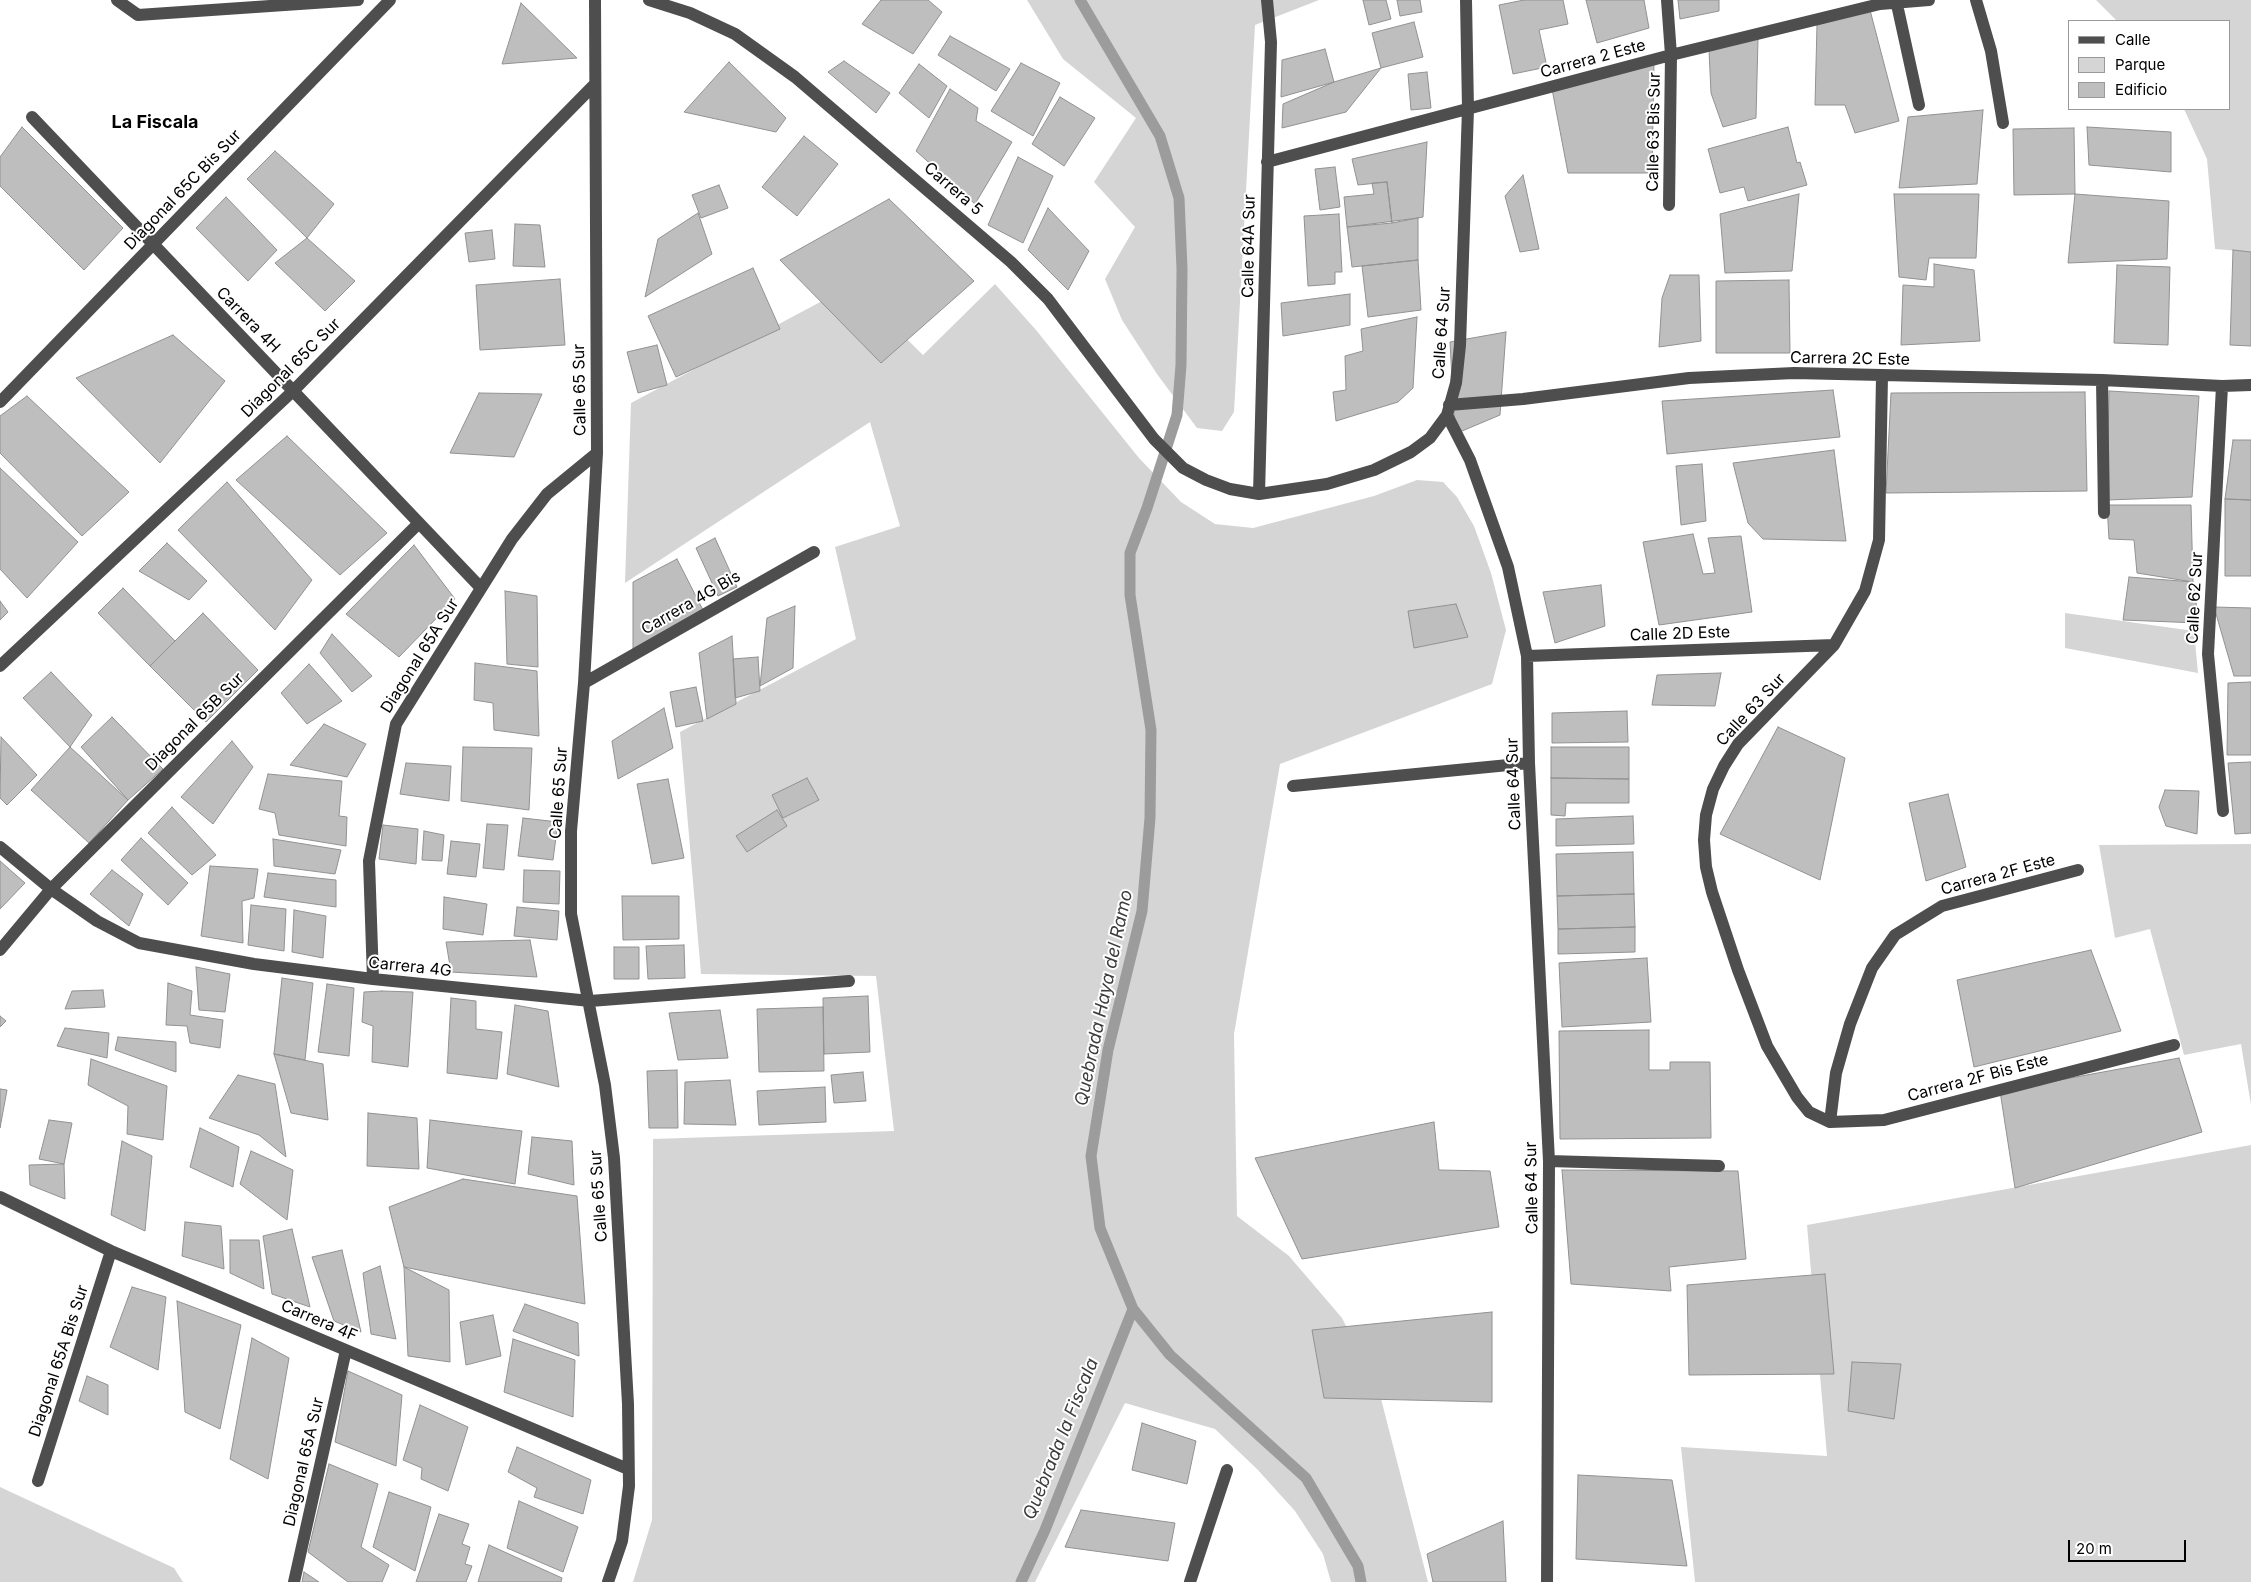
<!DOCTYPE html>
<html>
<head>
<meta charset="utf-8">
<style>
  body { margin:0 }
  #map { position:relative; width:2251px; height:1582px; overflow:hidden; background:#fff; font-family:Inter,sans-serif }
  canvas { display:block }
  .legend { position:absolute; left:2068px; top:20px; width:162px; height:90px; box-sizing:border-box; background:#fff; border:1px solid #999; margin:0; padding:6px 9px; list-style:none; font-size:15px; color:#000 }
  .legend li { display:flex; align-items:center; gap:10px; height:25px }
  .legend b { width:25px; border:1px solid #999 }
  .scale { position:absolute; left:2068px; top:1540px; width:118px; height:22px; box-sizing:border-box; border:2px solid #000; border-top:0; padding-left:6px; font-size:15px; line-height:18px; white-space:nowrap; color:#000; -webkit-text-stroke:4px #fff; paint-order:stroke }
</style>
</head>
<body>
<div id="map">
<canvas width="2251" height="1582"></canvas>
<ul class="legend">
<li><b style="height:6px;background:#4e4e4e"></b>Calle</li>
<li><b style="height:14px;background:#d5d5d5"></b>Parque</li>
<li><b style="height:14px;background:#bebebe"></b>Edificio</li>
</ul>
<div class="scale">20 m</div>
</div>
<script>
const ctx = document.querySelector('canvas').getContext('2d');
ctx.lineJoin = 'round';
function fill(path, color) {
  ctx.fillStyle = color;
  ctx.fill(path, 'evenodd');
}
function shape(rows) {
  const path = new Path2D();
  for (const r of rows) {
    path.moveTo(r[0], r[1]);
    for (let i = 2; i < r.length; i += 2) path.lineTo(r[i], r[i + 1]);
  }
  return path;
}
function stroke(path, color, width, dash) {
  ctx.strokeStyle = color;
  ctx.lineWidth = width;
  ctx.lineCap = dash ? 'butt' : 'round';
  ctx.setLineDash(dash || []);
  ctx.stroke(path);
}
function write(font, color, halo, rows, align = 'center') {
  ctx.font = font + ' Inter,sans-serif';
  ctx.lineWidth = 4;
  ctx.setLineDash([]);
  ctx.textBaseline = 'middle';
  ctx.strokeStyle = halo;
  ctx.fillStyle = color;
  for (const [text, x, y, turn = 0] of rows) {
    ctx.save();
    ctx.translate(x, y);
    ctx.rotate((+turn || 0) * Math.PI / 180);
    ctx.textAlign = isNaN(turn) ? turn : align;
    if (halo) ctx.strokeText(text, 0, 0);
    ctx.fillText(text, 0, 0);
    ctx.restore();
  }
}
const green = shape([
  [1027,0,1319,0,1255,25,1234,412,1222,431,1197,428,1157,374,1122,320,1105,279,1135,227,1094,182,1136,118,1063,59],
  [2096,0,2251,0,2251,252,2215,249,2207,159,2184,109,2230,109,2230,21,2117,21],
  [995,284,1036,330,1139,458,1181,502,1215,524,1253,528,1374,496,1417,480,1443,482,1457,497,1474,526,1491,573,1506,630,1492,684,1280,764,1234,1034,1237,1216,1289,1256,1342,1318,1379,1391,1428,1582,1331,1582,1323,1554,1295,1511,1257,1469,1215,1429,1125,1403,1035,1582,633,1582,652,1520,653,1139,894,1131,876,976,701,974,680,732,856,639,835,547,900,526,870,422,625,583,631,403,852,285,923,355],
  [2065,613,2194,631,2198,673,2065,648],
  [2251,844,2251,1105,2241,1044,2184,1055,2150,929,2115,938,2099,845],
  [2251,1145,2251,1582,1695,1582,1681,1447,1827,1456,1807,1225],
  [0,1487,174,1568,183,1582,0,1582]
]);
const stream = shape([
  [1080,0,1160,136,1179,198,1182,269,1181,365,1177,415,1147,508,1130,553,1130,595,1151,730,1150,818,1142,911,1108,1050,1091,1156,1100,1228,1133,1309,1170,1355,1306,1478,1358,1566,1361,1582],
  [1021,1582,1045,1530,1133,1309]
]);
const building = shape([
  [881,0,928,0,942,12,913,54,862,24,881,0],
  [1363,0,1386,0,1391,19,1369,25,1363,0],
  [1397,0,1420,0,1422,12,1400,16,1397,0],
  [1524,0,1563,0,1568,24,1539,30,1547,67,1513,74,1499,5,1524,0],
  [1586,0,1644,0,1649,28,1597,43,1586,0],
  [1678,0,1719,0,1719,11,1680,19,1678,0],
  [521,3,577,58,502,64,521,3],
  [1870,10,1899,121,1855,133,1845,105,1815,105,1817,25,1870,10],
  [1414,22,1423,57,1381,68,1372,33,1414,22],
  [950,36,1010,69,996,91,938,55,950,36],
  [1758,39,1756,118,1723,127,1711,93,1709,50,1758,39],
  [1325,49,1334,82,1281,97,1282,60,1325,49],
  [1654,60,1652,173,1568,173,1552,89,1654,60],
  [844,61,890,93,876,113,828,72,844,61],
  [729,62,786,118,776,132,684,112,729,62],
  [1021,63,1060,83,1033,136,991,111,1021,63],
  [919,64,947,86,929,118,899,93,919,64],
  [1381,68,1346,112,1282,128,1283,104,1334,82,1381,68],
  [1427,72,1431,108,1411,110,1408,74,1427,72],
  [950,89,978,108,976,121,1012,142,975,204,916,151,950,89],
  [1060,97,1095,118,1064,166,1032,144,1060,97],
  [1983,110,1977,184,1899,188,1908,117,1983,110],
  [22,127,123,228,84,270,0,186,0,157,22,127],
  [1788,127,1797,163,1800,162,1807,185,1748,201,1744,187,1720,193,1708,149,1788,127],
  [2087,127,2171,132,2171,172,2089,165,2087,127],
  [2074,128,2075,194,2014,195,2013,129,2074,128],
  [804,136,838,164,797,216,762,187,804,136],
  [1427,142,1423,217,1392,223,1387,182,1358,185,1352,159,1427,142],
  [275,151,334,204,307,238,247,179,275,151],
  [1018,157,1053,176,1023,243,988,225,1018,157],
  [1335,167,1340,207,1320,210,1315,169,1335,167],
  [1523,175,1539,249,1520,252,1505,196,1523,175],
  [1387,182,1392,223,1347,227,1344,197,1374,194,1372,183,1387,182],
  [719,185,728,208,701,218,692,195,719,185],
  [1799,194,1792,271,1725,273,1720,214,1799,194],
  [1894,194,1979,194,1976,258,1929,258,1926,280,1899,277,1894,194],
  [2075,194,2169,201,2167,259,2068,263,2075,194],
  [226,197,277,250,248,281,196,228,226,197],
  [889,199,974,281,881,363,780,260,889,199],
  [1048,208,1089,251,1068,290,1028,250,1048,208],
  [698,213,712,254,645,297,658,239,698,213],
  [1339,214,1342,272,1335,272,1335,284,1308,286,1304,216,1339,214],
  [1418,218,1418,260,1352,267,1347,227,1418,218],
  [515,224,540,225,545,267,513,266,515,224],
  [492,230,495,259,469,262,465,233,492,230],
  [307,238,355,281,325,311,275,263,307,238],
  [2233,250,2251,252,2251,346,2230,345,2233,250],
  [1418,260,1421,310,1368,317,1362,266,1418,260],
  [1934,264,1974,270,1980,341,1901,345,1903,285,1934,287,1934,264],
  [2117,265,2170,267,2168,345,2114,343,2117,265],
  [753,268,780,329,676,377,648,316,753,268],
  [1670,275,1699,275,1701,341,1659,347,1662,298,1670,275],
  [560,279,565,345,480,350,476,285,560,279],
  [1789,280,1790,353,1716,353,1716,281,1789,280],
  [1350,294,1350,325,1283,336,1281,303,1350,294],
  [1417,317,1413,388,1398,402,1336,421,1333,392,1346,390,1345,356,1363,351,1361,329,1417,317],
  [1506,332,1500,415,1455,434,1450,342,1506,332],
  [173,335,225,381,160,463,76,378,173,335],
  [657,345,667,385,638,393,627,352,657,345],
  [1833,390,1840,437,1667,454,1662,401,1833,390],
  [2109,391,2199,396,2192,497,2107,500,2109,391],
  [2085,392,2087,491,1886,493,1891,393,2085,392],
  [479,393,542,394,514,457,450,453,479,393],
  [27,396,129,492,82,536,0,453,0,416,27,396],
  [287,436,387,533,340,575,236,480,287,436],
  [2233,440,2251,440,2251,500,2225,499,2233,440],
  [1834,450,1846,541,1763,539,1748,523,1733,463,1834,450],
  [1702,464,1706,521,1681,525,1676,466,1702,464],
  [0,468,78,542,27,598,0,569,0,468],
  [227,482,312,580,275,630,178,530,227,482],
  [2225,499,2251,500,2251,576,2225,576,2225,499],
  [2107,505,2191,505,2193,582,2137,573,2134,540,2109,539,2107,505],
  [1693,534,1703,574,1715,573,1708,538,1741,536,1752,612,1659,625,1643,542,1693,534],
  [715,538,737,587,718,596,696,548,715,538],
  [167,543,207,581,189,600,139,571,167,543],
  [414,545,455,599,399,657,346,614,414,545],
  [677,559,704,612,633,649,633,582,677,559],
  [2129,577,2193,582,2199,623,2123,620,2129,577],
  [1601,585,1605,626,1555,643,1543,592,1601,585],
  [123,588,175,641,150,666,98,613,123,588],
  [505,591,537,596,538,667,507,664,505,591],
  [0,601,8,612,0,620,0,601],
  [1456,604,1468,637,1414,648,1408,611,1456,604],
  [795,606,793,668,760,686,767,618,795,606],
  [2214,607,2251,608,2251,676,2234,676,2214,607],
  [203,613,258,670,206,722,150,666,203,613],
  [332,634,372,676,352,692,320,653,332,634],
  [732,636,736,704,707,719,699,653,732,636],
  [758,657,760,691,735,698,733,659,758,657],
  [475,663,537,671,539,736,494,730,493,703,474,700,475,663],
  [309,664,342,701,307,724,281,693,309,664],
  [51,672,92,715,70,747,23,698,51,672],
  [1721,673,1715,706,1652,705,1657,675,1721,673],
  [2251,682,2251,755,2227,755,2228,683,2251,682],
  [696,687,703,721,676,727,670,692,696,687],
  [664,708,673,748,618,779,612,741,664,708],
  [1627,711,1628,742,1552,743,1552,713,1627,711],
  [112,717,163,769,128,800,81,747,112,717],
  [324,724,366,744,347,777,290,765,324,724],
  [1778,727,1845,758,1820,880,1720,834,1778,727],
  [1,737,37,775,7,805,0,798,1,737],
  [232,741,253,767,213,824,181,797,232,741],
  [70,747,128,800,89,843,31,790,70,747],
  [463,747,532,748,529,810,461,801,463,747],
  [1551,747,1629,747,1629,779,1551,778,1551,747],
  [2251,762,2251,833,2235,834,2228,763,2251,762],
  [406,763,451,766,449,801,400,794,406,763],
  [268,774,342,781,339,816,347,817,346,846,279,835,275,813,259,809,268,774],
  [807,778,819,800,783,818,772,795,807,778],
  [1551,778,1629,779,1629,803,1566,803,1565,816,1551,815,1551,778],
  [668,779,684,858,652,864,637,784,668,779],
  [2165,790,2199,791,2197,834,2166,826,2159,807,2165,790],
  [1948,794,1966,867,1926,881,1909,803,1948,794],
  [172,807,216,855,192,875,148,833,172,807],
  [777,810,787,826,747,852,736,836,777,810],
  [1633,816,1634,844,1556,846,1556,819,1633,816],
  [523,818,558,822,553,860,518,856,523,818],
  [487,824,508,825,504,870,483,868,487,824],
  [383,825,418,829,416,864,379,859,383,825],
  [424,831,444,835,442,861,422,860,424,831],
  [141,838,188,883,168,905,121,860,141,838],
  [273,839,341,850,335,874,274,866,273,839],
  [451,841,480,844,476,877,447,874,451,841],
  [1633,852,1634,894,1557,896,1556,854,1633,852],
  [0,861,25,883,0,909,0,861],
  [210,866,258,869,254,898,242,901,243,943,201,936,210,866],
  [112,870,143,894,129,926,90,894,112,870],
  [524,870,560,871,559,904,523,902,524,870],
  [268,873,336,880,336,907,264,897,268,873],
  [1634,894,1635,927,1558,929,1557,896,1634,894],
  [622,896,679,896,679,939,623,940,622,896],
  [444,897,487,904,483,935,443,929,444,897],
  [251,905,286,909,284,951,248,945,251,905],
  [517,907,559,911,557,940,514,936,517,907],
  [294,910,326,916,323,958,292,952,294,910],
  [1635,927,1635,952,1558,954,1558,929,1635,927],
  [530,940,537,977,451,972,446,942,530,940],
  [684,945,685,978,648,979,646,946,684,945],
  [614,947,639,947,639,979,614,979,614,947],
  [2091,950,2121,1031,1974,1067,1957,980,2091,950],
  [1647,958,1651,1022,1562,1027,1559,963,1647,958],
  [196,967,230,974,225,1012,199,1010,196,967],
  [282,978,313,983,305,1060,274,1054,282,978],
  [168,983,192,991,190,1015,223,1020,220,1048,190,1043,187,1026,166,1025,168,983],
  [327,984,354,988,349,1056,318,1052,327,984],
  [103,990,105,1007,65,1009,72,991,103,990],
  [382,991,413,992,408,1067,372,1062,373,1026,362,1022,364,992,382,991],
  [868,996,870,1052,824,1054,823,998,868,996],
  [451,998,476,1001,476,1029,502,1032,497,1079,447,1073,451,998],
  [515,1005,548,1011,559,1087,507,1074,515,1005],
  [823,1007,824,1071,759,1072,757,1009,823,1007],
  [720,1010,728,1058,678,1060,669,1013,720,1010],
  [0,1016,6,1021,0,1027,0,1016],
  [65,1028,109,1033,107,1058,57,1046,65,1028],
  [1649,1030,1649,1070,1670,1070,1670,1062,1710,1062,1711,1138,1560,1139,1559,1031,1649,1030],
  [118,1037,176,1042,176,1072,115,1050,118,1037],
  [274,1054,323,1064,328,1120,291,1113,274,1054],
  [2179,1058,2202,1132,2015,1188,2000,1091,2179,1058],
  [91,1059,167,1086,163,1140,127,1134,128,1106,88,1085,91,1059],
  [677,1070,678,1128,649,1128,647,1071,677,1070],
  [863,1072,866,1101,834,1103,831,1075,863,1072],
  [238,1075,275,1084,286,1157,259,1135,209,1118,238,1075],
  [730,1080,736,1125,684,1124,685,1082,730,1080],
  [825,1087,826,1122,759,1125,757,1091,825,1087],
  [0,1089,7,1090,0,1128,0,1089],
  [368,1113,417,1118,419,1169,367,1166,368,1113],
  [49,1120,72,1123,64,1164,39,1159,49,1120],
  [430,1120,522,1131,515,1184,427,1168,430,1120],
  [1434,1122,1439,1170,1490,1171,1499,1227,1302,1259,1255,1158,1434,1122],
  [200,1128,239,1147,233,1187,190,1167,200,1128],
  [532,1137,572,1141,574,1185,528,1174,532,1137],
  [122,1141,152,1156,145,1231,111,1215,122,1141],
  [251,1151,293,1170,287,1220,240,1184,251,1151],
  [64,1164,65,1199,30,1185,29,1165,64,1164],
  [1562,1170,1738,1171,1746,1259,1669,1267,1671,1291,1571,1284,1562,1170],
  [463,1179,577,1196,585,1304,404,1267,389,1207,463,1179],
  [185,1222,221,1226,224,1269,182,1256,185,1222],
  [292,1229,310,1307,272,1294,263,1236,292,1229],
  [230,1240,259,1240,264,1289,230,1273,230,1240],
  [342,1250,361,1332,334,1321,312,1257,342,1250],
  [380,1266,396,1339,371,1334,363,1273,380,1266],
  [404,1267,449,1290,450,1362,408,1356,404,1267],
  [1825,1274,1834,1374,1689,1375,1687,1285,1825,1274],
  [132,1287,166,1297,158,1370,110,1347,132,1287],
  [177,1301,241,1325,220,1429,185,1412,177,1301],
  [525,1304,578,1323,579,1356,513,1331,525,1304],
  [1492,1312,1492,1402,1324,1398,1312,1330,1492,1312],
  [493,1315,501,1356,466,1365,460,1322,493,1315],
  [252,1338,289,1358,268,1479,230,1459,252,1338],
  [513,1339,575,1360,573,1417,504,1392,513,1339],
  [1852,1362,1901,1364,1894,1419,1848,1411,1852,1362],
  [348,1371,402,1395,396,1466,335,1442,348,1371],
  [87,1376,108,1385,108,1415,79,1401,87,1376],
  [420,1405,468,1427,448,1491,421,1479,422,1468,403,1460,420,1405],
  [1142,1423,1196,1441,1187,1484,1132,1470,1142,1423],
  [517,1447,591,1480,583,1514,534,1497,537,1488,508,1472,517,1447],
  [329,1464,378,1484,361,1547,389,1565,382,1582,348,1582,308,1552,329,1464],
  [1578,1475,1672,1480,1687,1566,1576,1559,1578,1475],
  [389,1492,431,1507,415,1571,373,1547,389,1492],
  [519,1501,578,1527,563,1572,507,1548,519,1501],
  [1081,1510,1175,1523,1168,1561,1065,1547,1081,1510],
  [439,1514,469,1524,462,1544,470,1547,465,1564,472,1566,466,1582,416,1582,439,1514],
  [1503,1521,1506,1582,1433,1582,1427,1554,1503,1521],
  [489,1545,562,1578,561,1582,478,1582,489,1545],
  [304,1572,319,1582,302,1582,304,1572]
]);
const minor = shape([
  [117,0,138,15,358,0],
  [595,0,597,453,584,683,571,831,571,914,605,1085,614,1158,628,1404,629,1486,622,1541,608,1582],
  [649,0,690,13,735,34,795,77,1011,262,1048,299,1154,439,1183,468,1206,480,1230,489,1259,494,1327,484,1374,470,1411,452,1430,438,1447,415,1456,383,1460,345,1468,109,1466,0],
  [1667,0,1671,55,1669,205],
  [1896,0,1919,105],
  [1976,0,1991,51,2003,123],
  [32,117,481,588],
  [1267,162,1671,55,1880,4,1929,0],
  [1882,376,1879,540,1865,591,1834,645,1738,744,1724,766,1713,789,1706,815,1704,840,1706,867,1712,892,1738,970,1767,1046,1797,1097,1809,1112,1830,1122,1884,1120,2174,1045],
  [2102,380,2104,513],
  [2222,386,2208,654,2223,811],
  [0,402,390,0],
  [1449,405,1523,399,1689,378,1794,373,2102,380,2222,386,2251,385],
  [1447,415,1470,460,1508,567,1527,656,1529,763,1549,1161,1547,1582],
  [1259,494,1271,42,1267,0],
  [1527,656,1834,645],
  [0,666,293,391,595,84],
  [584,683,814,552],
  [1293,786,1529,763],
  [0,847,51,889,97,921,139,943,254,964,373,979,590,1001,849,981],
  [0,950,51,889,419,523],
  [373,979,369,861,396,724,512,539,547,494,597,453],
  [1830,1122,1836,1073,1850,1024,1872,968,1895,935,1942,906,2078,870],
  [1549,1161,1719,1166],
  [0,1197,111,1251,628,1469],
  [38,1481,111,1251],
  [294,1582,346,1350],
  [1190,1582,1227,1470]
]);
const streetNames = [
  ["Carrera 2 Este",1593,59,-15],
  ["Calle 63 Bis Sur",1654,132,-89],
  ["Carrera 5",953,189,41],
  ["Diagonal 65C Bis Sur",183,190,-46],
  ["Calle 64A Sur",1249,246,-89],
  ["Carrera 4H",248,320,46],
  ["Calle 64 Sur",1442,333,-86],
  ["Carrera 2C Este",1850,359,1],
  ["Diagonal 65C Sur",291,368,-45],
  ["Calle 65 Sur",580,390,-91],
  ["Calle 62 Sur",2195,598,-87],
  ["Carrera 4G Bis",691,603,-30],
  ["Calle 2D Este",1680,634,-2],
  ["Diagonal 65A Sur",420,656,-58],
  ["Calle 63 Sur",1751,710,-47],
  ["Diagonal 65B Sur",195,722,-45],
  ["Calle 64 Sur",1514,784,-92],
  ["Calle 65 Sur",559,793,-86],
  ["Carrera 2F Este",1998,875,-15],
  ["Carrera 4G",410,967,6],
  ["Carrera 2F Bis Este",1978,1078,-15],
  ["Calle 64 Sur",1532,1188,-91],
  ["Calle 65 Sur",599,1196,-94],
  ["Carrera 4F",319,1321,23],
  ["Diagonal 65A Bis Sur",59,1361,-72],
  ["Diagonal 65A Sur",304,1462,-77]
];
const neighbourhoodNames = [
  ["La Fiscala",155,123]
];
const waterNames = [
  ["Quebrada Haya del Ramo",1104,998,-78],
  ["Quebrada la Fiscala",1061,1439,-68]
];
fill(green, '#d5d5d5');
stroke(stream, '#9c9c9c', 11);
fill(building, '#bebebe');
stroke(building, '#929292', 1);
stroke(minor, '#4e4e4e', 12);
write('16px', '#000', '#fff', streetNames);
write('bold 18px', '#000', '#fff', neighbourhoodNames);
write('italic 18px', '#3d3d3d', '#fff', waterNames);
</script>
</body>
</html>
